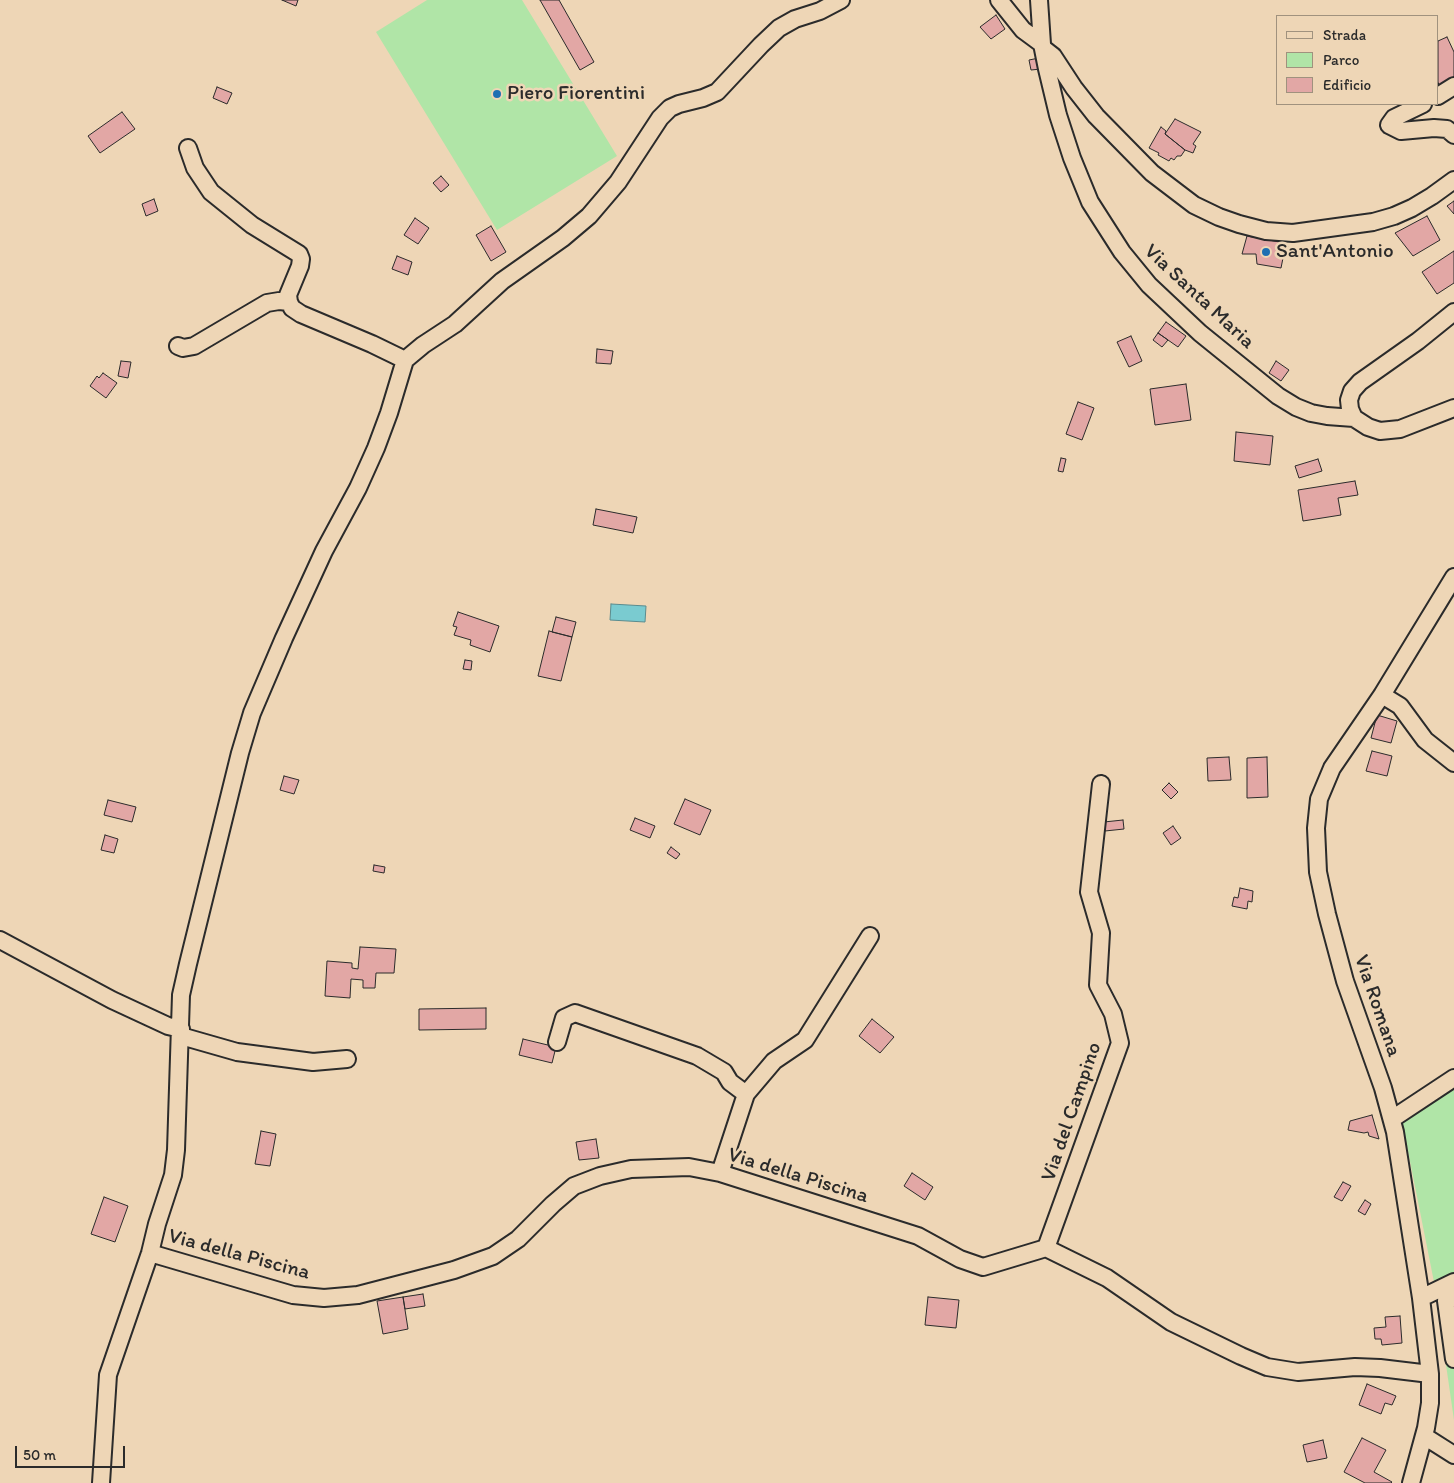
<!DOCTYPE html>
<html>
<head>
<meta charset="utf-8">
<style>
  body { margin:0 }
  #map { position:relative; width:1454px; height:1483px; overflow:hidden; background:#eed6b6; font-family:Itim,sans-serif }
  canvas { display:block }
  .legend { position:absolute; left:1276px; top:15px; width:162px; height:90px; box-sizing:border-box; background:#eed6b6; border:1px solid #a0927e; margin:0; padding:6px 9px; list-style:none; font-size:15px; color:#2b2b2b }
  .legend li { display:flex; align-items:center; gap:10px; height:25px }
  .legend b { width:25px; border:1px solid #a0927e }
  .scale { position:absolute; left:15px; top:1446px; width:110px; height:22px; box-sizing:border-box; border:2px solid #2b2b2b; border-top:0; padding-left:6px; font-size:15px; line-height:18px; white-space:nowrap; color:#2b2b2b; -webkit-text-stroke:4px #eed6b6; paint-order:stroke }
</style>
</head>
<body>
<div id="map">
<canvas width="1454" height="1483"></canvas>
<ul class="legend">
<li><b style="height:6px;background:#eed6b6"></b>Strada</li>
<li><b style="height:14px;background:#b0e5a7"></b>Parco</li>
<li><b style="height:14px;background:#e2a7a5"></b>Edificio</li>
</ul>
<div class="scale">50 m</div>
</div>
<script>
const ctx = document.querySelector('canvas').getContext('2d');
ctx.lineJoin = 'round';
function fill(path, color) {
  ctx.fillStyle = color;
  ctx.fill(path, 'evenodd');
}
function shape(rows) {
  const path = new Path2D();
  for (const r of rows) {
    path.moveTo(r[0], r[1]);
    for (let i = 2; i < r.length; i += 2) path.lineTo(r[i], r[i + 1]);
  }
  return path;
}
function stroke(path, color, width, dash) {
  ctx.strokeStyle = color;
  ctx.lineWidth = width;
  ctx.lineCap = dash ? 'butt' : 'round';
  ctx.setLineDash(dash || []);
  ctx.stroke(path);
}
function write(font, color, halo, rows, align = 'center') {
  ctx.font = font + ' Itim,sans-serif';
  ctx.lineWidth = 5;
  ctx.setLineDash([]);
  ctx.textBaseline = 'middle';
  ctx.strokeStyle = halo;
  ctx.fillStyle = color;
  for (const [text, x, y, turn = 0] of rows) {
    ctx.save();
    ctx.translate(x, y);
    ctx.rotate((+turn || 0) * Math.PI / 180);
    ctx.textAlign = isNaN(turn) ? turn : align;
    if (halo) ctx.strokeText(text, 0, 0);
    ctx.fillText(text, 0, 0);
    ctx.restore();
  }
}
const green = shape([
  [427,0,522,0,617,156,497,230,376,32],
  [1454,1089,1454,1420,1434,1282,1402,1121]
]);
const water = shape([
  [611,604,646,606,645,622,610,620,611,604]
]);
const building = shape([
  [282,0,298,0,296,6,282,0],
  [540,0,559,0,594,62,580,70,540,0],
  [996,15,1005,29,991,39,980,27,996,15],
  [1447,37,1454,52,1454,78,1439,85,1438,82,1438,41,1447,37],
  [1039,58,1041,69,1031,70,1029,60,1039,58],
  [217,87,232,93,227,104,213,98,217,87],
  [122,112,135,129,100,153,88,136,122,112],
  [1175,119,1201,132,1193,144,1196,146,1193,153,1185,150,1165,134,1175,119],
  [1161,127,1166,131,1165,134,1185,150,1181,156,1177,156,1174,160,1171,158,1169,161,1158,155,1159,153,1149,148,1161,127],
  [441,176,449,185,441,192,433,183,441,176],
  [154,199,158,211,146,216,142,204,154,199],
  [1454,201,1454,214,1447,206,1454,201],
  [1427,216,1440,240,1413,256,1395,233,1427,216],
  [415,218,429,228,418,244,404,235,415,218],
  [491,226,506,252,491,261,476,235,491,226],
  [1247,236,1285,243,1289,247,1289,254,1283,258,1281,268,1257,264,1256,254,1242,254,1247,236],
  [1454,251,1454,283,1437,294,1422,272,1454,251],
  [397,256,412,262,408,275,392,269,397,256],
  [1166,322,1186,336,1178,347,1158,333,1166,322],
  [1158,333,1168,340,1162,347,1153,340,1158,333],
  [1131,336,1142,361,1129,367,1117,342,1131,336],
  [597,349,613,351,611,364,596,363,597,349],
  [121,361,131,362,128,378,118,376,121,361],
  [1276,361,1289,370,1281,381,1269,373,1276,361],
  [103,373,117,383,106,398,90,386,97,376,99,378,103,373],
  [1186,384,1191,420,1155,425,1150,389,1186,384],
  [1078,402,1094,408,1082,440,1066,434,1078,402],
  [1236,432,1273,436,1270,465,1234,461,1236,432],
  [1061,458,1066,459,1063,472,1058,471,1061,458],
  [1318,459,1322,471,1299,478,1295,466,1318,459],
  [1355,481,1358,495,1338,498,1341,515,1303,521,1298,490,1355,481],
  [596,509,637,517,633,533,593,525,596,509],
  [458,612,499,626,490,652,470,645,471,640,454,635,457,627,453,626,458,612],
  [556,617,576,622,572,637,552,632,556,617],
  [549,631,572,637,561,681,538,676,549,631],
  [465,660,472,661,471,670,463,669,465,660],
  [1377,715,1397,721,1391,743,1371,738,1377,715],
  [1372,751,1392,756,1387,776,1366,771,1372,751],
  [1229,757,1231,780,1208,781,1207,758,1229,757],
  [1267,757,1268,797,1247,798,1247,758,1267,757],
  [284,776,299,780,294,794,280,790,284,776],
  [1169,783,1178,792,1171,799,1162,790,1169,783],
  [685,799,711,810,700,835,674,824,685,799],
  [108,800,136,807,132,822,104,815,108,800],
  [635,818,655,826,650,838,630,830,635,818],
  [1123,820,1124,829,1105,831,1104,822,1123,820],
  [1173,826,1181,838,1171,845,1163,833,1173,826],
  [105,835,118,839,114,853,101,850,105,835],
  [671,847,680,854,676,859,667,853,671,847],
  [374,865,385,867,384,873,373,871,374,865],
  [1240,888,1253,891,1252,902,1248,901,1247,909,1232,906,1234,897,1238,898,1240,888],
  [360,947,396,949,394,973,376,973,375,988,363,988,363,980,351,979,350,998,325,996,327,961,352,963,352,968,358,969,360,947],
  [486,1008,486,1029,419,1030,419,1009,486,1008],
  [872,1019,894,1037,880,1053,859,1036,872,1019],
  [523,1039,556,1047,552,1063,519,1055,523,1039],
  [1372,1115,1379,1139,1369,1136,1368,1132,1364,1133,1348,1130,1350,1121,1372,1115],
  [261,1131,276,1134,270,1166,255,1164,261,1131],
  [596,1139,599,1158,579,1160,576,1142,596,1139],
  [912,1173,933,1187,925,1200,904,1186,912,1173],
  [1343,1182,1351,1186,1342,1201,1334,1197,1343,1182],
  [104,1197,128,1206,115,1242,91,1234,104,1197],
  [1365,1200,1371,1204,1365,1215,1358,1211,1365,1200],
  [423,1294,425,1306,405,1309,403,1297,423,1294],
  [403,1297,408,1329,383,1334,377,1301,403,1297],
  [928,1297,959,1300,956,1328,925,1325,928,1297],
  [1400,1316,1402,1343,1382,1345,1381,1339,1375,1339,1374,1328,1386,1327,1385,1317,1400,1316],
  [1367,1384,1396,1396,1392,1405,1385,1403,1381,1414,1359,1405,1367,1384],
  [1362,1438,1386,1450,1374,1472,1392,1482,1391,1483,1365,1483,1344,1472,1362,1438],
  [1323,1440,1327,1458,1307,1462,1303,1445,1323,1440]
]);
const minor = shape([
  [999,0,1023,30,1042,44],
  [1039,0,1042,44,1047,69,1058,115,1072,158,1090,202,1122,252,1149,285,1200,333,1278,396,1296,407,1311,413,1327,416,1354,418],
  [1044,49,1053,56,1074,88,1096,116,1152,173,1194,205,1219,217,1239,224,1266,231,1293,233,1373,222,1394,216,1412,208,1432,196,1454,180],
  [1438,96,1454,86],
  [1423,104,1394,118,1389,125,1401,131,1434,128,1447,129,1454,135],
  [188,148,195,168,211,192,252,225,299,254,301,259,300,266,288,295,289,302,292,308,301,314,372,344,405,360],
  [1454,312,1418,341,1360,382,1352,391,1349,400,1350,409,1354,418,1368,427,1380,431,1400,429,1454,408],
  [178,346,183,348,194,346,267,303,279,301,289,302],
  [1382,695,1400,706,1425,740,1454,763],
  [0,940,112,1000,168,1026,181,1029],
  [181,1036,237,1052,313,1062,347,1059],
  [557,1042,564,1018,575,1013,697,1056,724,1072,730,1082,746,1094],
  [1392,1119,1454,1078],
  [720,1173,746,1094,774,1061,805,1040,870,936],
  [1046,1248,1120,1043,1113,1014,1098,985,1101,933,1089,892,1101,784],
  [150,1253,293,1295,324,1298,358,1295,454,1270,493,1256,518,1239,553,1204,574,1186,600,1176,631,1169,689,1167,720,1173,918,1236,960,1259,983,1267,1046,1248,1107,1278,1171,1322,1241,1356,1267,1367,1298,1372,1355,1367,1380,1368,1430,1374],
  [1454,1297,1446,1301,1454,1359],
  [1421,1298,1454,1282],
  [1424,1436,1454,1455],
  [101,1483,108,1375,150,1253,157,1224,173,1175,176,1150,181,995,188,964,240,753,252,713,284,638,324,551,358,488,376,448,389,413,405,360,423,345,455,324,502,281,563,238,589,216,618,182,660,118,670,108,679,104,703,98,717,92,761,45,779,28,795,19,820,11,841,0],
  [1411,1483,1426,1428,1430,1403,1430,1374,1421,1298,1395,1132,1383,1088,1345,981,1327,914,1318,872,1316,828,1319,799,1332,768,1382,695,1454,577]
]);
const markers = [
  [497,94,5,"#1f6fb2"],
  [1266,252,5,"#1f6fb2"]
];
const poiNames = [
  ["Piero Fiorentini",507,94],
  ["Sant'Antonio",1276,252]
];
const streetNames = [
  ["Via Santa Maria",1199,297,43],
  ["Via Romana",1377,1006,71],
  ["Via del Campino",1072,1112,-71],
  ["Via della Piscina",798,1176,17],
  ["Via della Piscina",239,1255,15]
];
fill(green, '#b0e5a7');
fill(water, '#7acbd0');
stroke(water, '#5a8b8e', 1);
fill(building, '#e2a7a5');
stroke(building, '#2b2b2b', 1);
stroke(minor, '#2b2b2b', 20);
stroke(minor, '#eed6b6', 16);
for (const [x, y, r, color] of markers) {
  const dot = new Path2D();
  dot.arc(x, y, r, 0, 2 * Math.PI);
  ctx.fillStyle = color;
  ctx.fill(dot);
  stroke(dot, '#eed6b6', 2);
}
write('21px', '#2b2b2b', '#eed6b6', poiNames, 'left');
write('21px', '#2b2b2b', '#eed6b6', streetNames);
</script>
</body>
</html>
